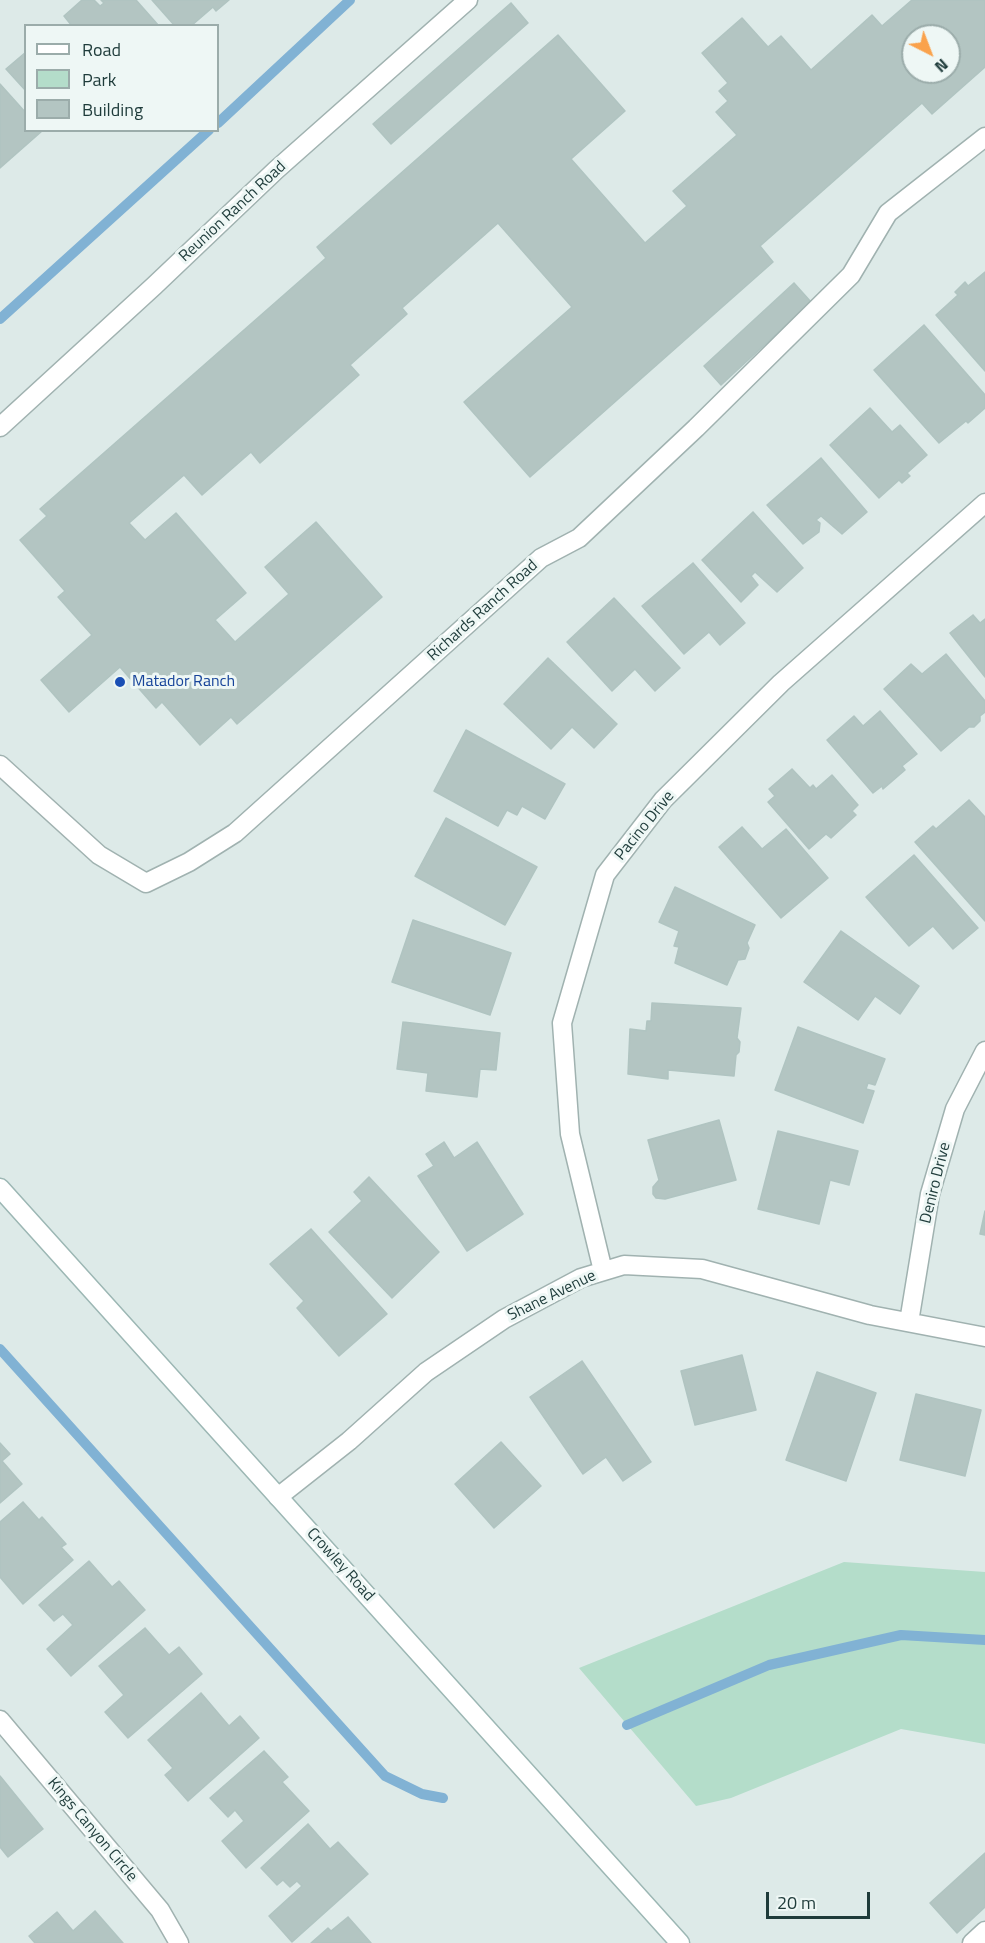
<!DOCTYPE html>
<html>
<head>
<meta charset="utf-8">
<style>
  body { margin:0 }
  #map { position:relative; width:985px; height:1943px; overflow:hidden; background:#ddeae8; font-family:"Titillium Web",sans-serif }
  canvas { display:block }
  .legend { position:absolute; left:24px; top:24px; width:195px; height:108px; box-sizing:border-box; background:#eef7f5; border:2px solid #9bacaa; margin:0; padding:8px 10px; list-style:none; font-size:18px; color:#1e3b3a }
  .legend li { display:flex; align-items:center; gap:12px; height:30px }
  .legend b { width:30px; border:2px solid #9bacaa }
  .north { position:absolute; left:901px; top:24px; width:60px; height:60px; box-sizing:border-box; background:#eef7f5; border:2px solid #9bacaa; border-radius:50%; rotate:138deg; font-size:16px; font-weight:700; line-height:24px; text-align:center; color:#1e3b3a }
  .north::after { content:''; display:block; margin:auto; width:21px; height:27px; background:#faa24c; clip-path:polygon(50% 0,100% 100%,50% 72%,0 100%) }
  .scale { position:absolute; left:766px; top:1892px; width:104px; height:27px; box-sizing:border-box; border:3px solid #1e3b3a; border-top:0; padding-left:8px; font-size:18px; line-height:21px; white-space:nowrap; color:#1e3b3a; -webkit-text-stroke:4px #eef7f5; paint-order:stroke }
</style>
</head>
<body>
<div id="map">
<canvas width="985" height="1943"></canvas>
<ul class="legend">
<li><b style="height:8px;background:#fff"></b>Road</li>
<li><b style="height:16px;background:#b4ddca"></b>Park</li>
<li><b style="height:16px;background:#b3c5c2"></b>Building</li>
</ul>
<div class="north">N</div>
<div class="scale">20 m</div>
</div>
<script>
const ctx = document.querySelector('canvas').getContext('2d');
ctx.lineJoin = 'round';
function fill(path, color) {
  ctx.fillStyle = color;
  ctx.fill(path, 'evenodd');
}
function shape(rows) {
  const path = new Path2D();
  for (const r of rows) {
    path.moveTo(r[0], r[1]);
    for (let i = 2; i < r.length; i += 2) path.lineTo(r[i], r[i + 1]);
  }
  return path;
}
function stroke(path, color, width, dash) {
  ctx.strokeStyle = color;
  ctx.lineWidth = width;
  ctx.lineCap = dash ? 'butt' : 'round';
  ctx.setLineDash(dash || []);
  ctx.stroke(path);
}
function write(font, color, halo, rows, align = 'center') {
  ctx.font = font + ' "Titillium Web",sans-serif';
  ctx.lineWidth = 6;
  ctx.setLineDash([]);
  ctx.textBaseline = 'middle';
  ctx.strokeStyle = halo;
  ctx.fillStyle = color;
  for (const [text, x, y, turn = 0] of rows) {
    ctx.save();
    ctx.translate(x, y);
    ctx.rotate((+turn || 0) * Math.PI / 180);
    ctx.textAlign = isNaN(turn) ? turn : align;
    if (halo) ctx.strokeText(text, 0, 0);
    ctx.fillText(text, 0, 0);
    ctx.restore();
  }
}
const green = shape([
  [844,1562,985,1572,985,1744,901,1729,731,1798,696,1806,579,1668]
]);
const stream = shape([
  [218,123,350,0],
  [0,319,209,130],
  [0,1349,385,1776,422,1794,443,1798],
  [627,1725,769,1665,901,1635,985,1640]
]);
const building = shape([
  [82,0,94,0,100,6,104,3,101,0,136,0,159,26,72,26,64,16,82,0],
  [152,0,229,0,216,11,213,7,191,26,175,26,152,0],
  [912,0,985,0,985,67,932,114,922,103,760,246,773,262,530,477,464,402,572,307,498,223,402,308,407,314,350,365,359,375,260,463,251,452,202,495,184,475,129,523,145,540,176,513,246,593,215,620,235,642,289,594,265,567,316,522,382,597,237,724,231,717,200,745,162,702,156,708,120,667,69,712,41,680,92,635,58,597,65,591,20,540,47,516,40,509,326,258,317,247,558,35,625,111,571,159,645,243,687,206,673,191,737,135,716,112,728,101,719,91,728,83,702,53,742,18,768,47,781,36,811,70,872,15,882,26,912,0],
  [913,36,949,36,949,72,913,72,913,36],
  [511,3,528,23,391,144,373,124,511,3],
  [26,52,26,91,6,69,26,52],
  [0,84,26,113,26,130,42,131,0,168,0,84],
  [985,272,985,371,936,315,958,295,955,292,965,282,968,286,985,272],
  [794,283,811,302,721,385,704,366,794,283],
  [924,325,985,395,985,408,968,423,966,421,939,443,874,370,924,325],
  [870,408,892,432,900,425,927,455,907,473,910,476,902,483,899,480,879,498,830,445,870,408],
  [821,458,867,512,842,534,821,516,816,520,820,523,819,532,803,544,767,505,821,458],
  [753,512,803,568,777,592,755,572,751,576,758,585,741,602,702,560,753,512],
  [693,563,745,623,720,645,709,632,684,654,642,606,693,563],
  [614,598,680,668,655,691,635,669,612,691,567,642,614,598],
  [973,615,980,623,985,619,985,677,950,633,973,615],
  [946,654,985,701,985,712,980,716,980,721,974,727,969,727,941,751,884,689,911,664,922,674,946,654],
  [548,658,617,724,594,748,572,727,551,749,504,704,548,658],
  [880,711,917,754,902,766,905,770,883,789,882,786,873,793,827,740,854,716,863,726,880,711],
  [466,730,565,784,545,819,522,806,517,815,507,810,498,826,434,791,466,730],
  [792,769,810,788,813,785,816,789,832,775,858,805,852,811,856,815,831,838,826,834,809,849,768,802,775,796,769,789,792,769],
  [969,800,985,817,985,921,915,842,933,826,936,829,969,800],
  [446,818,537,867,505,925,415,876,446,818],
  [742,827,762,849,786,829,828,878,781,918,719,847,742,827],
  [914,855,978,928,953,949,933,926,909,946,866,897,914,855],
  [675,887,755,925,747,943,749,948,745,959,738,960,727,985,675,963,679,947,674,946,679,931,659,922,675,887],
  [413,920,511,953,490,1015,392,982,413,920],
  [841,931,919,986,900,1014,875,996,858,1020,804,982,841,931],
  [652,1003,741,1008,737,1038,740,1042,739,1052,736,1055,734,1076,668,1070,668,1079,628,1074,630,1029,646,1031,647,1021,651,1021,652,1003],
  [403,1022,500,1033,496,1070,480,1069,477,1097,426,1091,428,1073,397,1069,403,1022],
  [798,1027,885,1059,875,1085,868,1083,866,1089,874,1091,863,1123,775,1090,798,1027],
  [719,1120,736,1180,665,1199,656,1198,653,1194,653,1187,659,1180,648,1140,719,1120],
  [778,1131,858,1151,849,1185,830,1180,819,1224,758,1209,778,1131],
  [444,1142,454,1158,477,1142,523,1214,467,1251,418,1176,434,1166,426,1154,444,1142],
  [369,1177,439,1252,392,1298,329,1232,362,1201,354,1192,369,1177],
  [985,1211,985,1235,980,1234,985,1211],
  [311,1229,387,1314,339,1356,297,1308,304,1301,270,1264,311,1229],
  [742,1355,756,1410,695,1425,681,1371,742,1355],
  [582,1361,651,1462,623,1481,606,1457,583,1474,530,1397,582,1361],
  [817,1372,876,1393,846,1481,786,1460,817,1372],
  [916,1394,981,1410,965,1476,900,1460,916,1394],
  [501,1442,541,1486,494,1528,455,1484,501,1442],
  [0,1443,10,1454,2,1461,22,1484,0,1503,0,1443],
  [23,1502,39,1520,42,1517,66,1544,61,1547,73,1560,23,1604,0,1577,0,1522,23,1502],
  [89,1561,112,1587,119,1581,145,1610,71,1676,47,1649,73,1625,63,1614,54,1621,39,1605,89,1561],
  [145,1628,169,1655,179,1647,202,1674,128,1738,105,1712,124,1695,99,1666,145,1628],
  [201,1693,229,1726,240,1716,259,1738,188,1801,165,1775,173,1768,148,1740,201,1693],
  [264,1751,288,1777,282,1782,309,1811,246,1868,222,1841,244,1821,235,1810,228,1817,210,1798,264,1751],
  [0,1776,43,1829,8,1857,0,1847,0,1776],
  [308,1824,330,1849,338,1842,368,1874,292,1942,269,1916,302,1886,297,1881,290,1887,283,1880,277,1885,261,1868,308,1824],
  [985,1853,985,1907,957,1933,930,1903,985,1853],
  [95,1911,123,1943,35,1943,29,1936,57,1912,73,1931,95,1911],
  [348,1917,371,1943,311,1943,328,1928,331,1931,348,1917]
]);
const lane = shape([
  [0,427,154,286,276,170,468,0],
  [0,765,99,855,146,883,189,862,235,833,541,558,579,538,696,428,851,275,888,213,985,137]
]);
const street = shape([
  [603,1271,570,1134,562,1023,605,875,663,800,781,683,985,503],
  [909,1322,930,1194,955,1109,985,1051],
  [278,1497,349,1441,426,1372,504,1319,581,1278,624,1265,702,1269,870,1315,985,1337],
  [0,1720,160,1910,179,1943],
  [972,1943,985,1931]
]);
const secondary = shape([
  [0,1188,680,1943]
]);
const markers = [
  [120,682,6,"#1a4fb4"]
];
const streetNames = [
  ["Reunion Ranch Road",233,212,-43],
  ["Richards Ranch Road",483,611,-42],
  ["Pacino Drive",645,826,-51],
  ["Deniro Drive",936,1183,-76],
  ["Shane Avenue",552,1296,-26],
  ["Crowley Road",340,1565,48],
  ["Kings Canyon Circle",92,1830,50]
];
const transitNames = [
  ["Matador Ranch",132,682]
];
fill(green, '#b4ddca');
stroke(stream, '#81b2d4', 10);
fill(building, '#b3c5c2');
stroke(building, '#b0c4c1', 1.5);
stroke(lane, '#a0b2b0', 21);
stroke(street, '#a0b2b0', 21);
stroke(secondary, '#9cb7b4', 21);
stroke(lane, '#fff', 18);
stroke(street, '#fff', 18);
stroke(secondary, '#fff', 18);
for (const [x, y, r, color] of markers) {
  const dot = new Path2D();
  dot.arc(x, y, r, 0, 2 * Math.PI);
  ctx.fillStyle = color;
  ctx.fill(dot);
  stroke(dot, '#eef7f5', 2);
}
write('16px', '#1e3b3a', '#eef7f5', streetNames);
write('16px', '#164399', '#eef7f5', transitNames, 'left');
</script>
</body>
</html>
